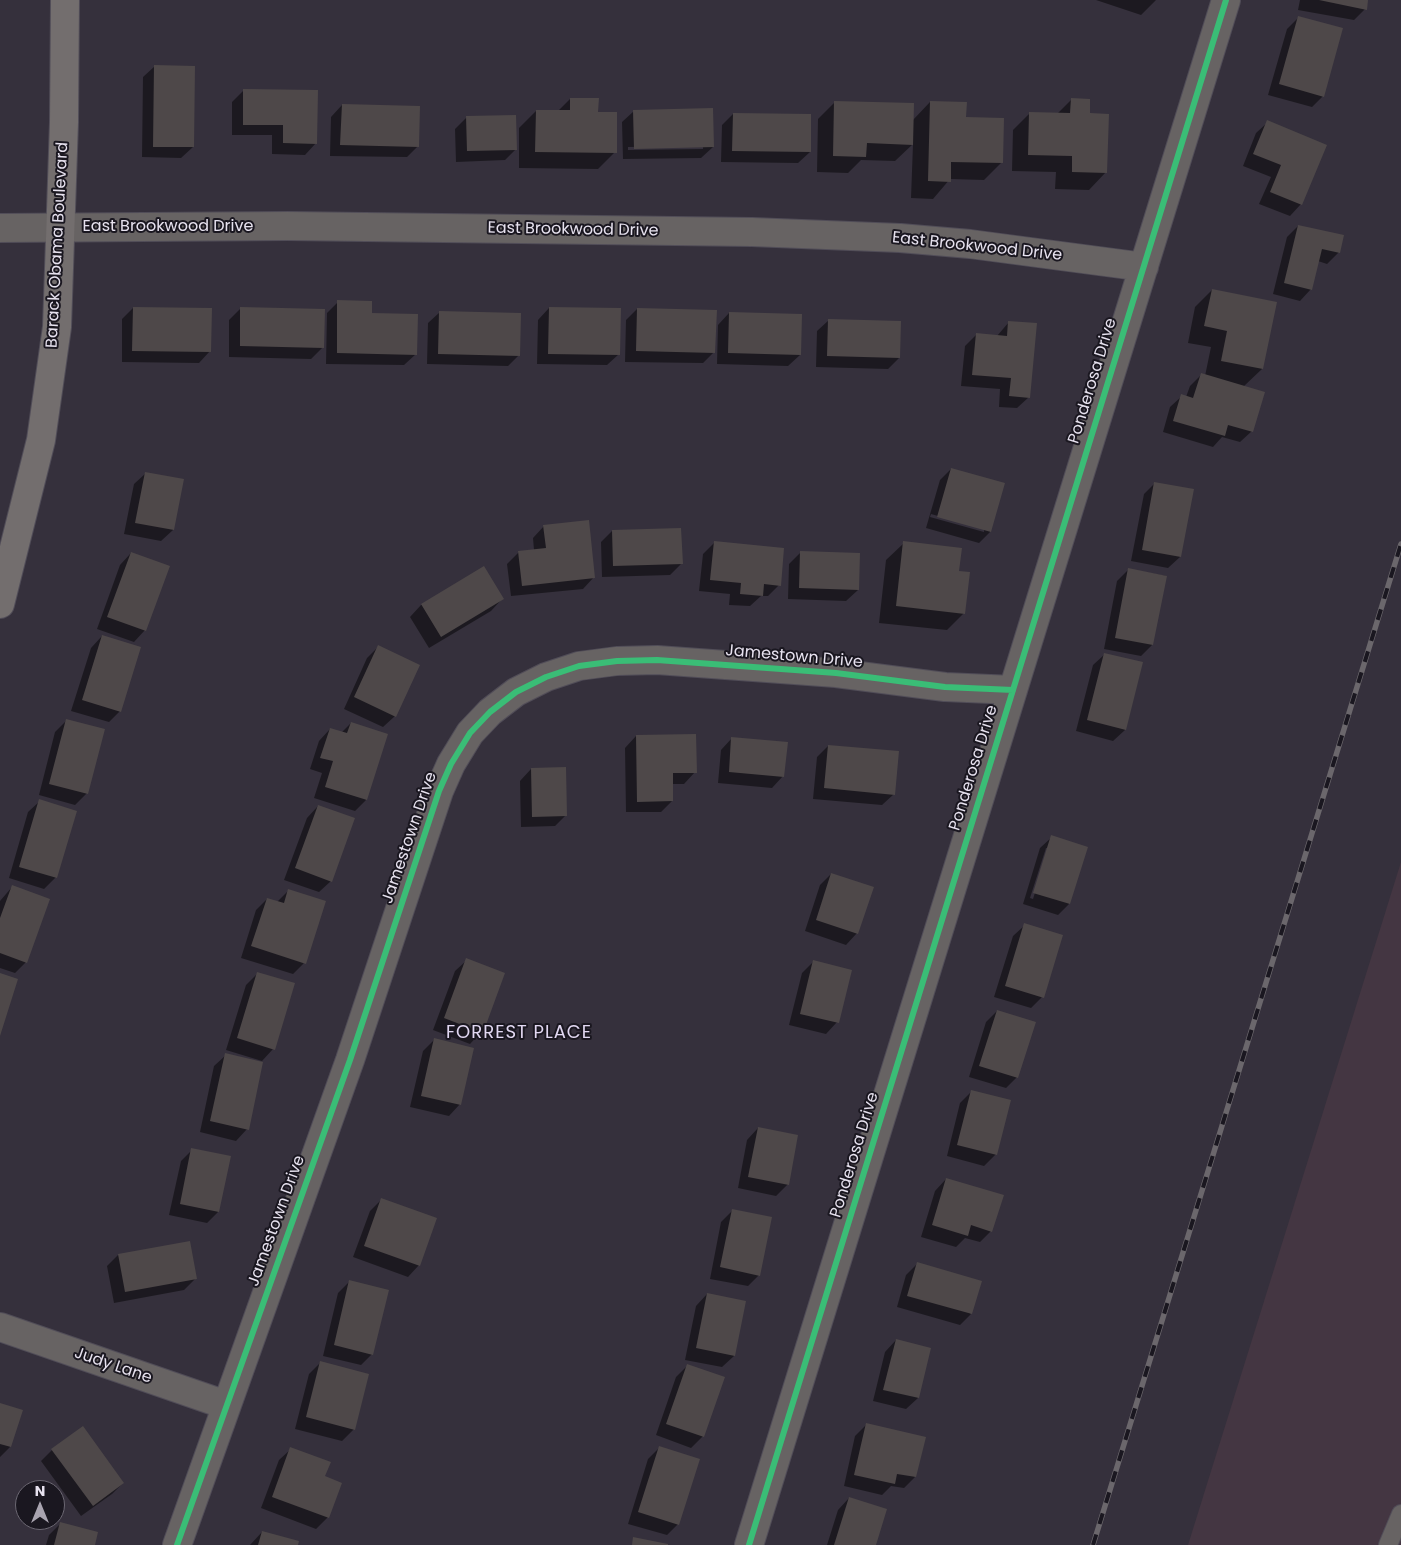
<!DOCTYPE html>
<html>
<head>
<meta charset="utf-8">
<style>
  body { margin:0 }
  #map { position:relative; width:1401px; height:1545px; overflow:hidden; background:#35303c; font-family:Poppins,sans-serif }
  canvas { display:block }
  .north { position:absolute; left:15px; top:1480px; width:50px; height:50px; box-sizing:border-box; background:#1a1720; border:1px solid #6c6873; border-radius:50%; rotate:0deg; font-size:14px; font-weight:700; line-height:20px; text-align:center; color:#e7e2ef }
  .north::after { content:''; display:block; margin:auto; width:18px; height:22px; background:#a9a4b0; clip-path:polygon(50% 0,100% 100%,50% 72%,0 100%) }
</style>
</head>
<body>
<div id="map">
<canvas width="1401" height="1545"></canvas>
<div class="north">N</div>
</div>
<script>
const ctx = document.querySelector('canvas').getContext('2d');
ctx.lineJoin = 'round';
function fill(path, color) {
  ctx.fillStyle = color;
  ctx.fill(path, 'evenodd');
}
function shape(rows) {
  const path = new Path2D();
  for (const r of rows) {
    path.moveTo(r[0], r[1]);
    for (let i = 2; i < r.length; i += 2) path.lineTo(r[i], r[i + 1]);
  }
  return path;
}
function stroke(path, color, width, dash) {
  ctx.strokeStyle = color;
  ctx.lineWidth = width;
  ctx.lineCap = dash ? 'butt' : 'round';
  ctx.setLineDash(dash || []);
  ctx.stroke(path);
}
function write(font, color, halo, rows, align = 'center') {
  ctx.font = font + ' Poppins,sans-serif';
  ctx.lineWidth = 4;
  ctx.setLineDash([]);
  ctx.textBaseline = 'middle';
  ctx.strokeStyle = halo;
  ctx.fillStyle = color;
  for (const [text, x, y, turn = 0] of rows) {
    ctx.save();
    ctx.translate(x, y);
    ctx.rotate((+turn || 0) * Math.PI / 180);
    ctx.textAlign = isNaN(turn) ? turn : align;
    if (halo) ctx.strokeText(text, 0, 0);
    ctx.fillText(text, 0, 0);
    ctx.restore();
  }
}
const industrial = shape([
  [1401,862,1401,1545,1188,1545]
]);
const shadow = shape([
  [1096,0,1156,0,1141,15],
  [1300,0,1367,0,1365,9,1354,20,1298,10],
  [1299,17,1323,96,1312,107,1268,95,1287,29],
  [155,66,193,147,181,158,142,157,143,77],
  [244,90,316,143,305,155,272,154,272,135,232,135,232,102],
  [570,99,597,113,615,152,598,169,519,168,519,128,536,111,558,111],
  [1071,100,1089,114,1106,172,1089,190,1055,189,1056,172,1012,171,1013,130,1030,113,1057,114],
  [835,102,913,120,930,102,965,119,1001,163,984,180,950,179,933,199,911,198,913,144,895,161,861,160,848,173,817,172,818,119],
  [342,105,418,146,407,157,330,156,331,117],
  [634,111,713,147,701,158,623,159,622,122],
  [703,146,703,149,628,150,628,147],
  [733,114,810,152,798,163,721,162,722,125],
  [467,117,516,149,505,160,456,162,455,129],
  [1268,122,1301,204,1290,216,1259,204,1271,177,1243,166,1256,133],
  [1298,226,1339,252,1327,264,1318,261,1311,289,1300,301,1273,294,1287,237],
  [1212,290,1275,303,1262,369,1243,387,1252,431,1240,442,1222,437,1213,447,1163,432,1170,407,1182,396,1186,397,1190,386,1201,375,1205,376,1211,347,1188,343,1195,307],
  [338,302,370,314,416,354,404,365,326,364,327,313],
  [133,308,210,351,199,363,122,362,122,319],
  [241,308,323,347,311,359,229,357,229,320],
  [549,308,619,354,607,365,537,364,538,320],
  [637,309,714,352,703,363,625,362,626,320],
  [440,312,519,355,508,366,427,364,428,323],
  [729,313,800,355,788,366,717,364,718,325],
  [829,320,899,358,888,369,816,367,817,331],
  [1009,322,1029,397,1017,408,999,407,1000,389,961,386,965,346,977,334,997,336],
  [951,469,1004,484,990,532,979,543,926,528,940,480],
  [931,514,984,529,984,532,930,517],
  [146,473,183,480,173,530,161,541,124,534,134,484],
  [1155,483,1180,557,1168,568,1131,561,1144,494],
  [544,526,594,577,583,589,511,596,507,564,519,552,534,550,533,538],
  [612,531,681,564,670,575,602,577,601,542],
  [714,543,779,585,768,596,761,596,750,606,729,605,730,594,699,591,703,554],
  [904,543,957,572,964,613,947,630,879,623,886,560],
  [801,552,858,590,846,601,788,599,789,564],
  [131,553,145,630,134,642,97,629,120,565],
  [483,568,502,599,491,611,429,648,410,617,421,605],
  [1129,569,1166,576,1152,645,1141,656,1104,649,1117,581],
  [102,636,120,711,109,722,71,711,91,648],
  [378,647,395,716,383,727,344,709,367,658],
  [1105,654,1125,730,1113,741,1076,731,1093,665],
  [67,720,87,793,75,805,39,795,55,732],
  [351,723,366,800,355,811,314,798,322,773,310,769,319,741,330,729,341,733],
  [636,736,695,772,684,784,672,784,672,801,661,812,626,812,625,748],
  [732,738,783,776,772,788,718,783,721,750],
  [828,746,894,794,882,805,813,799,817,757],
  [531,769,566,815,555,826,521,827,520,781],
  [40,801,56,877,44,889,9,878,28,812],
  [318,806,331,881,319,892,284,880,307,818],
  [1052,837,1069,904,1058,915,1023,904,1040,848],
  [1046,848,1049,848,1033,899,1030,898],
  [831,874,857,933,846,945,805,931,820,885],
  [12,887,26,962,15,973,0,968,0,901],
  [289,890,304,963,293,974,241,958,256,910,267,899,277,902],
  [1025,925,1042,997,1031,1008,994,997,1013,936],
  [467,960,504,974,481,1032,470,1044,433,1030,455,971],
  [813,962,837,1022,826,1034,789,1025,802,973],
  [258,973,273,1049,262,1061,226,1050,246,985],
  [997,1011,1017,1077,1006,1088,969,1077,986,1022],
  [434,1040,460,1104,449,1116,410,1107,423,1051],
  [226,1055,247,1129,236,1141,200,1132,214,1066],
  [971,1092,996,1154,984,1166,947,1156,960,1103],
  [758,1128,788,1184,776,1196,738,1188,747,1140],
  [192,1150,218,1212,207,1223,169,1215,181,1161],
  [946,1179,991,1231,980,1242,965,1238,956,1247,921,1237,935,1191],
  [381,1200,419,1265,408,1277,353,1257,370,1211],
  [732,1211,759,1275,748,1286,710,1279,721,1222],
  [118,1255,195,1279,184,1290,114,1303,107,1266],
  [917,1264,971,1314,960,1325,897,1307,906,1275],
  [349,1282,372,1354,361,1365,323,1356,338,1293],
  [707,1294,734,1356,722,1367,685,1360,696,1306],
  [896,1340,918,1398,906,1409,873,1401,885,1352],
  [320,1363,354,1429,342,1441,295,1429,309,1374],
  [688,1365,703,1436,691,1448,656,1435,676,1377],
  [0,1404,10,1447,0,1457],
  [866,1425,915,1477,904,1488,891,1486,882,1495,844,1486,855,1436],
  [659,1448,678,1524,667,1535,628,1524,648,1459],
  [291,1449,324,1477,328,1517,316,1529,261,1508,279,1460],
  [52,1450,123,1483,112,1494,81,1516,41,1461],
  [849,1498,875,1545,827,1545,838,1510],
  [60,1524,93,1545,46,1545,49,1535],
  [262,1532,296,1545,250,1545]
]);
const building = shape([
  [1319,0,1368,0,1367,10],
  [1298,16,1343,28,1324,97,1279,84],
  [154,65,195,66,194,147,153,147],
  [243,89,318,90,317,144,283,143,283,125,243,125],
  [570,98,599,98,598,112,617,112,617,153,535,152,536,110,570,110],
  [1071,98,1090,99,1090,113,1109,114,1107,173,1072,172,1072,156,1028,155,1029,112,1070,113],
  [834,101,914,103,913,145,867,143,866,157,833,156],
  [930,101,967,102,966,117,1004,118,1003,163,951,162,951,182,928,181],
  [342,104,420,106,419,147,340,145],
  [713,108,714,147,634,149,633,110],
  [733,113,811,114,811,152,732,151],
  [516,115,517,150,467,151,466,116],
  [1267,120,1327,145,1302,205,1270,192,1281,165,1253,154],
  [1298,225,1344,235,1340,253,1322,249,1312,290,1284,283],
  [1212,289,1277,302,1263,369,1221,361,1227,331,1204,326],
  [337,300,372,301,372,313,418,314,417,355,337,353],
  [133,307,212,308,211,352,132,351],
  [240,307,325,309,324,348,240,346],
  [549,307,621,308,620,355,548,354],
  [637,308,717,310,715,353,636,351],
  [439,311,521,313,520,356,438,354],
  [729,312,802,314,801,355,728,353],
  [828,319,901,321,900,358,827,356],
  [1008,321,1037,323,1030,398,1009,396,1011,378,972,375,976,333,1007,336],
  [1201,373,1265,392,1253,432,1228,425,1225,436,1173,421,1181,394,1193,398],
  [951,468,1005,483,991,532,937,517],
  [145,472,184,479,174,530,135,523],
  [1154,482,1194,489,1181,557,1142,550],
  [589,520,595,578,522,586,518,551,546,548,543,525],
  [681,528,683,564,613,566,612,530],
  [714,541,784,548,781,586,764,584,763,596,740,594,741,583,710,580],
  [903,541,962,548,959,571,970,572,965,614,896,606],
  [800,551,860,553,859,590,799,588],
  [131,552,170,566,146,631,107,617],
  [484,566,504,599,441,637,421,604],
  [1128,568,1167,576,1153,645,1115,638],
  [102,635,141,647,121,712,82,700],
  [378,645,420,665,396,717,354,697],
  [1104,653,1143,662,1126,730,1087,720],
  [66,719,105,729,88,794,49,784],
  [351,722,388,734,367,800,325,787,333,761,320,758,330,728,347,733],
  [696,734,697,773,673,773,673,801,637,802,636,735],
  [731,737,788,742,784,777,729,772],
  [828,745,899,751,895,795,824,788],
  [566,767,567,816,532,817,531,768],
  [39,799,77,811,57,878,19,867],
  [318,805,355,818,332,882,295,868],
  [1051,835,1088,847,1070,904,1033,893],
  [831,873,874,887,858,934,816,920],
  [12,885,50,899,27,963,0,953,0,918],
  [288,889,326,901,306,964,251,946,267,898,284,903],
  [1024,923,1063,935,1044,998,1005,986],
  [466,958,505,973,483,1033,444,1018],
  [813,960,852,970,839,1023,800,1014],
  [257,972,295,983,275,1050,237,1038],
  [0,973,18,979,0,1036],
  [997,1010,1036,1022,1018,1078,979,1066],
  [434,1038,474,1048,461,1105,421,1096],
  [225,1053,263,1062,249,1130,210,1121],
  [971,1090,1011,1100,997,1155,957,1145],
  [758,1127,798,1135,789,1185,748,1177],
  [191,1148,231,1156,219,1212,180,1204],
  [946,1178,1004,1195,992,1232,971,1225,968,1236,932,1225],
  [381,1198,437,1218,420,1266,364,1246],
  [732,1209,772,1217,760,1276,720,1267],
  [190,1241,197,1279,125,1292,118,1254],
  [917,1262,982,1281,972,1314,907,1296],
  [349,1280,389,1290,373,1355,334,1345],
  [707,1293,746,1301,735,1356,696,1348],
  [896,1339,931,1348,919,1398,883,1390],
  [320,1361,369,1374,355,1430,306,1417],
  [687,1364,725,1377,704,1437,666,1424],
  [0,1403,23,1410,11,1447,0,1444],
  [866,1423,926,1437,916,1477,897,1474,895,1484,854,1475],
  [83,1426,124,1483,93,1506,51,1449],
  [659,1446,700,1459,679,1525,638,1512],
  [290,1447,331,1462,325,1476,342,1483,329,1518,272,1497],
  [849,1497,887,1509,876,1545,834,1545],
  [60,1522,98,1532,95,1545,54,1545],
  [262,1531,299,1541,298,1545,258,1545],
  [633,1537,668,1544,668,1545,632,1545]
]);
const service = shape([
  [1388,1545,1401,1514]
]);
const minor = shape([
  [0,228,288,226,752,232,900,238,970,244,1144,267],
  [0,1327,226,1405],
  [177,1545,350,1060,439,791,451,764,470,733,490,712,516,692,546,677,579,666,617,661,657,660,836,673,945,687,1013,690],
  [749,1545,1226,0]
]);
const secondary = shape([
  [0,604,41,440,57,327,64,122,65,0]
]);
const rail = shape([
  [1093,1545,1401,544]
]);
const cycleway = shape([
  [177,1545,350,1060,439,791,451,764,470,733,490,712,516,692,546,677,579,666,617,661,657,660,836,673,945,687,1013,690],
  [749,1545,1226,0]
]);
const streetNames = [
  ["East Brookwood Drive",168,227],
  ["East Brookwood Drive",573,230,1],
  ["Barack Obama Boulevard",58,245,-87],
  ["East Brookwood Drive",977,247,6],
  ["Ponderosa Drive",1093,381,-73],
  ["Jamestown Drive",794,657,5],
  ["Ponderosa Drive",974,768,-73],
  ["Jamestown Drive",410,838,-71],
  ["Ponderosa Drive",855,1155,-73],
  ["Jamestown Drive",277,1221,-70],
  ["Judy Lane",113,1366,19]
];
const neighbourhoodNames = [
  ["FORREST PLACE",519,1033]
];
fill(industrial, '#443642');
fill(shadow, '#0007');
fill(building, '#4e4849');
stroke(service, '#514d58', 20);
stroke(minor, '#514d58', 30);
stroke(secondary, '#514d58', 30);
stroke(service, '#676363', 18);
stroke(minor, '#676363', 28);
stroke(secondary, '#736e6e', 28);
stroke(rail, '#6b676c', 5.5);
stroke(rail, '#1a1720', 4, [11]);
stroke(cycleway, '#3abd76', 6);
write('16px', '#e7e2ef', '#1a1720', streetNames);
ctx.letterSpacing = '1px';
write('18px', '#e2d8f2', '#1a1720', neighbourhoodNames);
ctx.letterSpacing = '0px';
</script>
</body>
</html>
